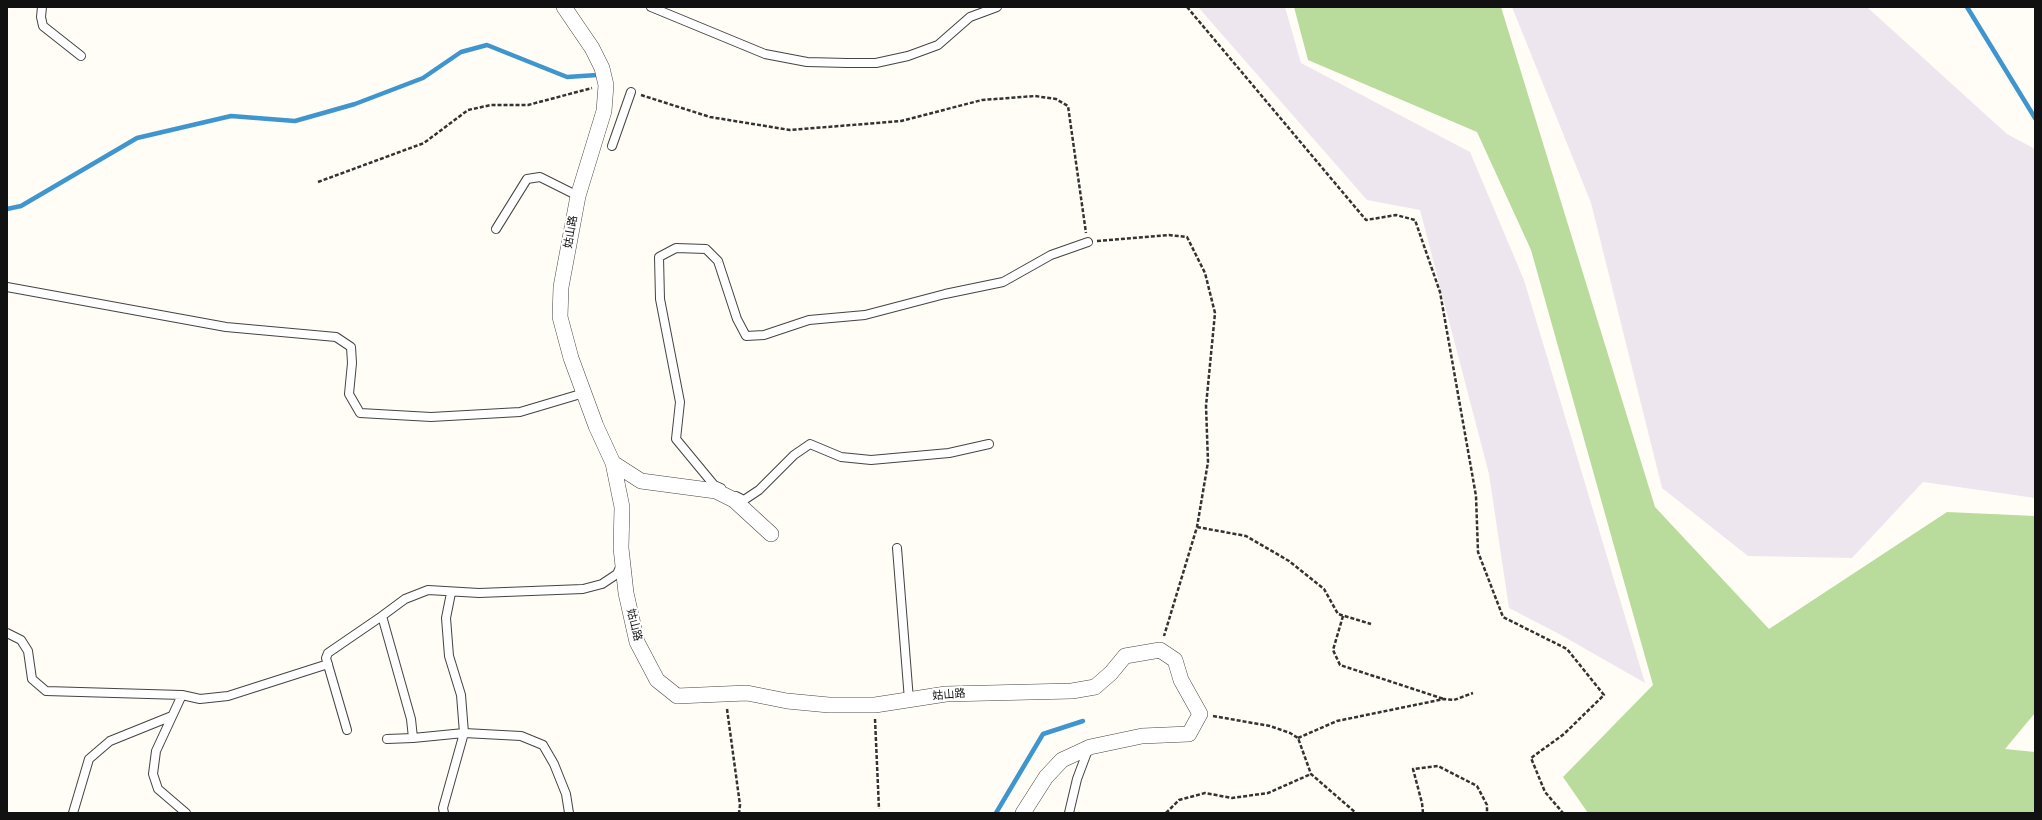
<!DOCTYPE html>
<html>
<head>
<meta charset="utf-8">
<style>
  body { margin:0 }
  #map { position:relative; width:2042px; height:820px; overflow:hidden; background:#fffdf5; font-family:Bitter,serif }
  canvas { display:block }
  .frame { position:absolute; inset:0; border:8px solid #111; pointer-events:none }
</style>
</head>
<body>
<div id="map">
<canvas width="2042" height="820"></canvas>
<div class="frame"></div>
</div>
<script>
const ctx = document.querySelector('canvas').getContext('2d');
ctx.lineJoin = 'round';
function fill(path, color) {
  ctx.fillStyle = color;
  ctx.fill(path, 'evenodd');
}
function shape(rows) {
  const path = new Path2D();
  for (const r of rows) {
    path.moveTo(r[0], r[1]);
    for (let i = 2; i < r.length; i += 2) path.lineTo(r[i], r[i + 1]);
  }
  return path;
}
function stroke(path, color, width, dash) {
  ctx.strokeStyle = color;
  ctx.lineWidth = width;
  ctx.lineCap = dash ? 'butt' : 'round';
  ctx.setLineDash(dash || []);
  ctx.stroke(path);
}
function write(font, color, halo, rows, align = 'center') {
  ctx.font = font + ' Bitter,"Noto Sans TC",serif';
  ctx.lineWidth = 4;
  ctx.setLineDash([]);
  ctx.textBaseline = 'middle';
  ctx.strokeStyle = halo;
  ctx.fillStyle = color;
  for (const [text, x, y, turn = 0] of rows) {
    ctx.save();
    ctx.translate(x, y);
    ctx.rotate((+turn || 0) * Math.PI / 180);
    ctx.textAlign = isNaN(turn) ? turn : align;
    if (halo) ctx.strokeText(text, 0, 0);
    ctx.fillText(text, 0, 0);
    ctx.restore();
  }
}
const industrial = shape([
  [1198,7,1285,7,1301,63,1470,152,1524,280,1645,683,1561,635,1509,608,1489,474,1420,210,1367,200],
  [1512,7,1867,7,2007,134,2035,149,2035,498,1923,482,1852,558,1748,556,1662,488,1591,203]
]);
const forest = shape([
  [1294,7,1501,7,1655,507,1769,629,1947,512,2035,516,2035,713,2005,749,2035,752,2035,813,1588,813,1563,777,1653,685,1531,250,1477,132,1308,60]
]);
const stream = shape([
  [1967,7,2035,118],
  [7,209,21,206,137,138,231,116,295,121,355,104,423,78,461,52,487,45,567,77,597,75],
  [996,813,1043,734,1083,721]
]);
const path = shape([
  [1187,7,1366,220,1396,215,1415,220,1440,292,1476,496,1478,552,1503,617,1567,649,1604,695,1564,734,1531,758,1545,792,1563,813],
  [641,95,710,117,790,130,901,121,982,100,1035,96,1056,99,1068,106,1086,233],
  [318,182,424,143,468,110,491,105,528,105,592,88],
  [1097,241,1169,235,1187,237,1205,273,1215,313,1206,406,1208,462,1197,527,1164,636],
  [1197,527,1246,536,1289,561,1324,589,1338,614,1371,624],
  [1343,616,1333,650,1340,665,1444,699],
  [727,709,740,805,739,813],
  [1213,716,1270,726,1290,733,1298,738,1311,774,1356,813],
  [875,719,879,809],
  [1298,738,1337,721,1444,699,1454,700,1473,693],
  [1166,813,1179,800,1205,793,1232,798,1268,793,1311,774],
  [1423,813,1422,803,1413,769,1438,766,1477,786,1487,805,1487,813]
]);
const lane = shape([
  [42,7,41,17,43,26,81,56],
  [651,7,765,54,807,62,847,63,876,63,908,56,938,45,970,17,997,7],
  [612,146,631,92],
  [496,229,527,179,540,177,578,196],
  [7,287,226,327,336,337,351,347,352,363,349,394,360,413,431,417,520,412,584,393],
  [721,488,714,485,676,439,680,402,660,299,659,257,676,248,706,249,718,261,737,319,746,336,764,335,809,320,865,315,945,294,1003,282,1051,255,1088,242],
  [736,496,744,500,759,490,794,455,810,444,841,457,871,460,949,453,989,444],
  [897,548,909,700],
  [382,616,405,599,428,590,479,593,583,589,602,584,617,574,621,565],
  [7,633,21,640,28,651,32,679,46,691,182,695],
  [347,730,326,658,328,653,382,616,411,719,413,738,464,733,521,736,543,745,554,764,566,794,569,813],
  [387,739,413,738],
  [73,813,89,759,110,741,172,716],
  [186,813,158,789,153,774,156,751,182,695,200,699,228,696,328,664],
  [444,813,443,808,464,733,461,695,449,656,446,618,451,593],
  [1069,813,1077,779,1089,747]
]);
const street = shape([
  [564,7,592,48,602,68,606,85,604,111,578,196,561,287,560,317,571,358,596,426,613,463,641,481,716,491,734,500,771,534],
  [613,463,622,507,621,548,626,593,637,642,657,680,677,696,747,693,787,701,829,705,875,705,946,694,1072,691,1095,687,1111,673,1125,656,1160,650,1175,660,1181,680,1200,714,1189,734,1142,736,1090,747,1062,760,1046,777,1023,813]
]);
const streetNames = [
  ["姑山路",571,232,-80],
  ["姑山路",634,625,76],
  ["姑山路",949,695,-5]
];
fill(industrial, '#eee6ef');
fill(forest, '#b9dc9c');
stroke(stream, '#3f96cf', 4.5);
stroke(lane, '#444', 10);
stroke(street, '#444', 16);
stroke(path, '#333', 2.5, [4, 2]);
stroke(lane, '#fff', 8);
stroke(street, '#fff', 15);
write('11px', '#111', '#fff', streetNames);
</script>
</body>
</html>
